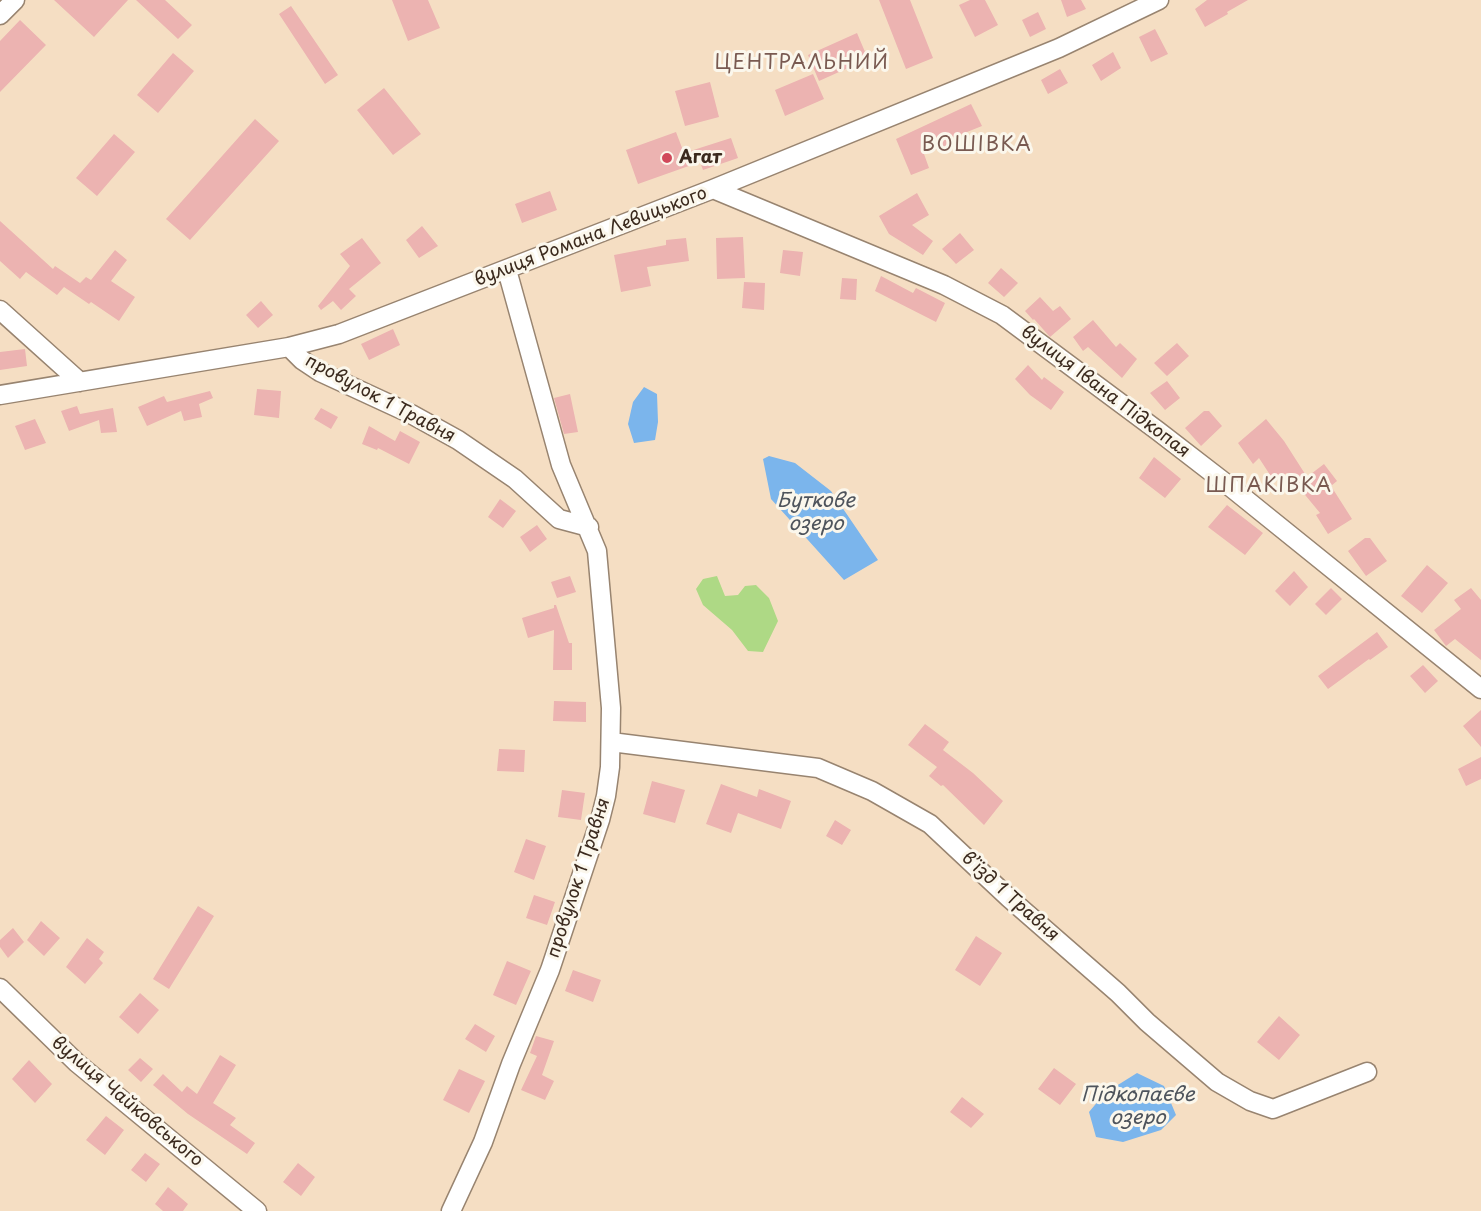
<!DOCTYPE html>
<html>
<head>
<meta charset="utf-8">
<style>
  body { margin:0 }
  canvas { display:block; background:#f5dec3 }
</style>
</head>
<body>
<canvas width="1481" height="1211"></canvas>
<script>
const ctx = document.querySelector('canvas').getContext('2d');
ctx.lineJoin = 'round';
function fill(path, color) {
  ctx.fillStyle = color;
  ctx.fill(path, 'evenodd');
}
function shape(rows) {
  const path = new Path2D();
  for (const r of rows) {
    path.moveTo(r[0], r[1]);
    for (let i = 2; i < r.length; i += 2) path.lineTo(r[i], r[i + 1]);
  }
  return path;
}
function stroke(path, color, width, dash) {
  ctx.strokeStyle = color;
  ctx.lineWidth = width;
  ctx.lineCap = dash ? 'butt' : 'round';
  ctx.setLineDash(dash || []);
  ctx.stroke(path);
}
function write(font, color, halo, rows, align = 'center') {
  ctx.font = font + ' "Playpen Sans",sans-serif';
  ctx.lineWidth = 6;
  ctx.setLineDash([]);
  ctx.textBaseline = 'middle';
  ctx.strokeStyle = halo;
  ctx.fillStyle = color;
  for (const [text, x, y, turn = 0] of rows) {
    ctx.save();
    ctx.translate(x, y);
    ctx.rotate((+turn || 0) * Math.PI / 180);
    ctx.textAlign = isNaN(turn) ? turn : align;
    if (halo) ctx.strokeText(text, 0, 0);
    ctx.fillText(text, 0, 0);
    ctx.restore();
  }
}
const green = shape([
  [717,576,725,596,738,595,745,586,756,585,769,598,778,621,763,652,748,651,732,630,703,605,696,589,703,579]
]);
const water = shape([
  [644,387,657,394,658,422,655,440,634,443,628,424,633,402],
  [769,456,795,463,831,491,878,560,844,580,771,499,763,459],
  [1137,1073,1164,1086,1176,1115,1161,1130,1123,1142,1096,1137,1089,1112,1105,1093]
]);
const building = shape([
  [54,0,128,0,94,37],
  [136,0,165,0,192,25,178,39],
  [392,0,428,0,440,28,408,41],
  [879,0,910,0,933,58,906,69],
  [970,0,985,0,998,25,975,37,959,5],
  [1061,0,1081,0,1086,9,1067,17],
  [1207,0,1248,0,1227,12,1228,14,1205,27,1195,9],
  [291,6,338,75,325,84,279,14],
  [1038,12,1046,29,1030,37,1022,20],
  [20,20,46,45,0,92,0,41],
  [1155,29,1168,54,1151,62,1139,37],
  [857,33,868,59,819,81,808,55],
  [1113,52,1121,68,1101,81,1092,65],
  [173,53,194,71,158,113,137,95],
  [1060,69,1068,83,1048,94,1041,80],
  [813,74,824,99,785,116,775,90],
  [710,82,719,117,685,126,675,91],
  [384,88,421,134,393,155,357,110],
  [971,104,982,126,947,140,949,145,924,154,929,168,911,175,896,139],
  [255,119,279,141,190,240,166,219],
  [676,132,684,153,731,138,738,158,703,170,700,162,638,184,626,150],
  [114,134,135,152,97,196,76,178],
  [550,191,557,210,522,223,515,204],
  [917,193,929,215,912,225,933,241,923,255,889,234,879,216],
  [0,221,53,269,55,266,80,283,86,277,91,280,115,250,127,260,111,281,135,297,119,321,91,302,89,304,64,287,57,295,26,272,20,279,0,261],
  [422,226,438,246,419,258,406,240],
  [960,233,974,250,956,264,942,249],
  [743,237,745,278,717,279,716,238],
  [362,238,381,263,349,289,356,296,341,310,333,301,321,310,318,306,350,266,340,254],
  [686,238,689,261,647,267,651,286,621,292,614,255,666,245,666,240],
  [783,250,803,252,800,276,780,273],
  [1001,268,1018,283,1004,297,988,283],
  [881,276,913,293,916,288,945,303,936,322,875,291],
  [842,278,857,279,856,300,840,299],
  [744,282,765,283,764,310,742,308],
  [1040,297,1053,311,1060,306,1071,319,1050,337,1034,319,1033,320,1025,311],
  [261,301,273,315,258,328,246,315],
  [1093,320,1116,347,1120,343,1137,359,1122,378,1088,347,1083,351,1073,337],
  [393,329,400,345,369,360,361,344],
  [1177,343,1189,356,1167,376,1154,363],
  [25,349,27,366,0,370,0,352],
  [1028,365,1042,380,1044,377,1064,392,1051,410,1030,395,1015,379],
  [1167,381,1180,398,1165,410,1150,393],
  [257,389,281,391,279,418,254,415],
  [210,391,213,398,199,404,202,417,184,421,181,411,147,426,138,407,164,396,167,402],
  [570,394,578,432,564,434,554,398],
  [77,406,80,414,113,408,117,432,101,433,99,420,69,431,61,411],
  [321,408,338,417,331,429,314,419],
  [1204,411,1209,411,1222,426,1201,446,1185,428],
  [35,419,46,443,25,450,15,426],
  [1266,419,1284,441,1307,477,1324,464,1337,481,1331,486,1352,519,1328,534,1316,515,1320,513,1287,473,1274,481,1259,458,1253,464,1238,443],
  [369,426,395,441,400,431,420,442,409,464,378,448,377,450,362,444],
  [1154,457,1181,479,1165,498,1139,478],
  [500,499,516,511,503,528,488,517],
  [1227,505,1263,533,1245,555,1208,527],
  [537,525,547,539,530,552,520,537],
  [1365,538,1370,538,1387,561,1366,576,1348,551],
  [1427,565,1448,583,1422,613,1401,596],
  [1294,571,1308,587,1290,606,1275,591],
  [570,576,576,592,557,598,551,582],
  [1331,588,1342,599,1326,615,1315,604],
  [1471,588,1481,600,1481,660,1455,639,1446,646,1434,630,1461,609,1454,600],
  [554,605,556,605,569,643,572,643,572,670,553,670,554,630,528,638,522,618,554,608],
  [1377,632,1388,647,1370,660,1369,659,1328,689,1318,676],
  [1423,665,1438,681,1425,693,1410,676],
  [554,701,586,702,586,722,553,721],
  [1481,710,1481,747,1463,726],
  [925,724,949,742,943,750,973,773,1003,801,984,825,943,785,941,786,929,776,937,767,908,745],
  [499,749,525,750,524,772,497,771],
  [1481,757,1481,779,1466,786,1458,769],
  [652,781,685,790,675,823,643,814],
  [721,784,757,797,759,789,791,801,781,829,738,813,731,833,706,824],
  [562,790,585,793,581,820,558,817],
  [835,820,851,830,842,845,826,836],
  [526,839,546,846,534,880,514,872],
  [534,895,555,902,547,925,526,918],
  [198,906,214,916,169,989,153,979],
  [41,921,60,938,44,956,27,940],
  [13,928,24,942,8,958,0,947,0,940],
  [976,936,1002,953,980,986,955,970],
  [87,938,104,952,99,959,103,963,85,984,66,967],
  [507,961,531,971,516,1005,493,995],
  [573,970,601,980,593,1002,565,991],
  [140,993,159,1010,138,1034,119,1017],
  [1279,1016,1300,1035,1279,1060,1257,1042],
  [475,1024,495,1036,486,1052,465,1039],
  [536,1036,554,1041,542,1075,554,1081,545,1100,521,1090,537,1056,530,1053],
  [220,1055,236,1065,213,1103,236,1118,230,1125,255,1143,247,1154,188,1114,153,1085,163,1074,182,1092,187,1086,197,1094],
  [140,1058,153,1069,141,1082,128,1070],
  [29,1060,52,1084,35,1103,12,1079],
  [1054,1068,1076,1084,1060,1105,1038,1089],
  [459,1069,485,1081,469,1113,443,1100],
  [962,1097,984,1114,971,1128,950,1112],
  [106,1116,124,1130,105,1155,86,1140],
  [145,1153,160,1164,146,1182,131,1170],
  [298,1163,315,1177,301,1196,283,1182],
  [168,1187,188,1204,183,1211,163,1211,155,1204]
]);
const street = shape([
  [0,15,15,0],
  [713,189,944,285,1002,315,1158,431,1228,485,1481,689],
  [0,310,80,382],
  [289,347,302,360,320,372,411,414,458,440,515,479,559,519,589,527],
  [0,395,289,347,339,334,713,189,1059,48,1159,0],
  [611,742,818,768,872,791,930,824,1009,898,1118,993,1147,1022,1217,1082,1250,1101,1273,1109,1367,1072],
  [0,988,77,1063,257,1211],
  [451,1211,483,1142,511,1064,550,970,600,820,606,796,610,767,611,708,597,551,561,465,507,270]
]);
const markers = [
  [667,158,6,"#d1495b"]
];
const poiNames = [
  ["Агат",679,158]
];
const streetNames = [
  ["вулиця Романа Левицького",591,237,-21],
  ["вулиця Івана Підкопая",1105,392,37],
  ["провулок 1 Травня",380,399,28],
  ["провулок 1 Травня",579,878,-72],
  ["в’їзд 1 Травня",1010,897,42],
  ["вулиця Чайковського",127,1102,40]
];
const neighbourhoodNames = [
  ["ЦЕНТРАЛЬНИЙ",802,63],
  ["ВОШІВКА",977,145],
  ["ШПАКІВКА",1269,486]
];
const waterNames = [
  ["Буткове",816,501],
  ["озеро",816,524],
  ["Підкопаєве",1138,1095],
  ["озеро",1138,1118]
];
fill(green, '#aed985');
fill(water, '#7bb5ec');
fill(building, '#ecb3b1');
stroke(street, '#988470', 21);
stroke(street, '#fff', 18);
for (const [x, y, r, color] of markers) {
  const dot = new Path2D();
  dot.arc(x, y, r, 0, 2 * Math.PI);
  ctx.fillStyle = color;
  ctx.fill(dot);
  stroke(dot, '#fbf7ec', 2);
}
write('bold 18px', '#3b2a1e', '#fbf7ec', poiNames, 'left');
write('18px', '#3b2a1e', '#fbf7ec', streetNames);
ctx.letterSpacing = '1.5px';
write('20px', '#795a51', '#fbf7ec', neighbourhoodNames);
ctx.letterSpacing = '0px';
write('italic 20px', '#4e545c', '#fbf7ec', waterNames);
</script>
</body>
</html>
